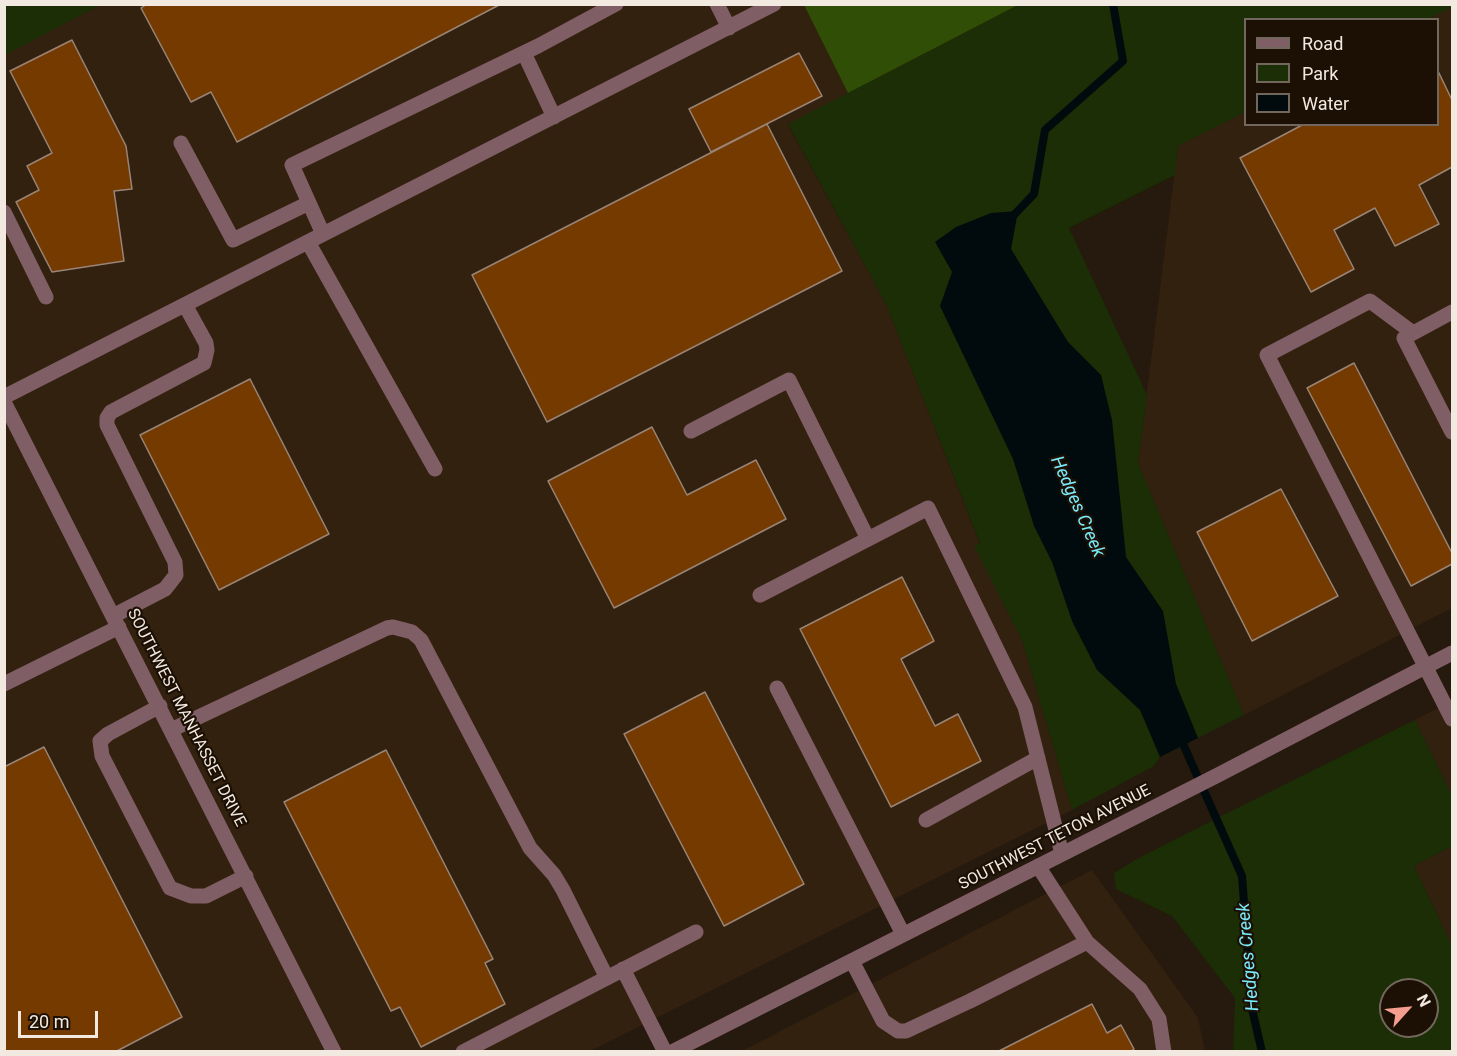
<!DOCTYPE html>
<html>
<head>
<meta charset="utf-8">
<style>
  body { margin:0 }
  #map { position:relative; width:1457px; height:1056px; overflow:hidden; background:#26190d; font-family:Roboto,sans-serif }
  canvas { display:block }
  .frame { position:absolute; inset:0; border:6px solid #f2e9e1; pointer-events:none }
  .legend { position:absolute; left:1244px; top:18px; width:195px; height:108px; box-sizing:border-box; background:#1c1005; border:2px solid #72675d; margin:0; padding:8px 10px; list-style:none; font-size:18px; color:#f2e9e1 }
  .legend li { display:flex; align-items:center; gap:12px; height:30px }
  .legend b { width:30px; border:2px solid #72675d }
  .north { position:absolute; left:1379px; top:978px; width:60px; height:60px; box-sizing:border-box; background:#1c1005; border:2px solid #72675d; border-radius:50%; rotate:63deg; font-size:16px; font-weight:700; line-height:24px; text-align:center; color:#f2e9e1 }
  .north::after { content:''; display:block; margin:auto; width:21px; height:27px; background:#f59d8e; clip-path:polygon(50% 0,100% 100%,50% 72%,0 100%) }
  .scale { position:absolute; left:18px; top:1011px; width:80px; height:27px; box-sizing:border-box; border:3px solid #f2e9e1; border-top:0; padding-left:8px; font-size:18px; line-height:21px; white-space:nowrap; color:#f2e9e1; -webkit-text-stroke:4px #1c1005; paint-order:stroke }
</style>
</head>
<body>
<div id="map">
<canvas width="1457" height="1056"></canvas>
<div class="frame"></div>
<ul class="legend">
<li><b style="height:8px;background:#805e65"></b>Road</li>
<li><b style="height:16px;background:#1b2e05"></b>Park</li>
<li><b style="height:16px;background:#010b0d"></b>Water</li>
</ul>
<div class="north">N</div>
<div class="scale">20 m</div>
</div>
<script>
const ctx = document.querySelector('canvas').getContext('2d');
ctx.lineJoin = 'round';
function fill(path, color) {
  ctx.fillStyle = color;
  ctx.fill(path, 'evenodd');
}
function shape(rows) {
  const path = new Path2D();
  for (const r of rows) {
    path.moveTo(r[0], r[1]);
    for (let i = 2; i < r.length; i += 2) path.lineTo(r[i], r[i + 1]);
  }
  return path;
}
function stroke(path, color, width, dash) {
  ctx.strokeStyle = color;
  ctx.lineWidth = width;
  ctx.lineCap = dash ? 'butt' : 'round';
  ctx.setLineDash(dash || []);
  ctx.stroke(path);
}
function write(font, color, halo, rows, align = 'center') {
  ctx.font = font + ' Roboto,sans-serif';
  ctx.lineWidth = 4.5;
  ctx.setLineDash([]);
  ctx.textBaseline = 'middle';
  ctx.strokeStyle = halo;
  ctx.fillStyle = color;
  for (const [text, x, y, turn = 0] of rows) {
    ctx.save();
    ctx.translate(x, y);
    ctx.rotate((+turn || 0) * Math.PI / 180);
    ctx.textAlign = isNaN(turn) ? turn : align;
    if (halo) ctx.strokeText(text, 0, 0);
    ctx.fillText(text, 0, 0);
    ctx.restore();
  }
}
const built = shape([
  [100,5,804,5,848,93,788,125,886,304,980,544,975,547,1022,640,1072,810,590,1051,5,1051,4,55],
  [1452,5,1452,608,1244,715,1138,463,1178,146,1245,112,1246,124,1438,124,1438,20,1415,19],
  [1452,701,1452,796,1415,720],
  [1452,846,1452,946,1414,866],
  [1092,870,1198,1018,1205,1051,740,1052]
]);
const green = shape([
  [5,4,100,4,100,5,5,55],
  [1018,5,1452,5,1452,7,1428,19,1246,20,1245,112,1178,146,1175,175,1069,228,1147,395,1138,463,1244,715,1160,757,1154,766,1072,810,1022,640,974,546,980,543,886,304,788,124],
  [1415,720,1452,796,1452,846,1414,866,1452,946,1452,1051,1233,1051,1235,998,1172,916,1116,889,1114,873,1137,859,1227,813],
  [1391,990,1427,990,1427,1026,1391,1026]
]);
const forest = shape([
  [804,5,1018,5,848,93]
]);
const water = shape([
  [1018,211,1011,249,1068,342,1101,375,1112,420,1126,557,1163,611,1176,684,1198,738,1160,757,1140,710,1097,670,1072,621,1052,562,1034,526,1013,459,940,306,952,272,935,242,956,227,991,213]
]);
const stream = shape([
  [1012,217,1034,194,1045,130,1123,61,1113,4],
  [1179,735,1242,876,1252,1009,1262,1052]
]);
const building = shape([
  [147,4,501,4,237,142,211,92,191,102,141,8,147,4],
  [72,40,126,146,132,189,114,191,124,261,52,272,16,202,39,190,27,166,52,153,10,71,72,40],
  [799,53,822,96,711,152,689,109,799,53],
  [1438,71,1452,100,1452,167,1419,185,1439,224,1395,246,1375,208,1334,230,1354,269,1311,292,1240,158,1304,124,1438,124,1438,71],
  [767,124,842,271,547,422,472,275,767,124],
  [1354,363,1452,553,1452,564,1411,586,1307,388,1354,363],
  [250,379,329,534,219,590,140,435,250,379],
  [652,427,687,495,756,460,786,519,614,608,548,481,652,427],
  [1281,489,1338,596,1252,641,1197,532,1281,489],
  [902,577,934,641,901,659,935,726,958,714,981,761,891,807,800,629,902,577],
  [705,692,804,884,724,926,624,734,705,692],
  [44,747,182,1017,115,1052,4,1052,4,767,44,747],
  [386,750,493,959,485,963,505,1004,421,1047,400,1007,391,1011,284,802,386,750],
  [1092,1004,1107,1033,1121,1025,1134,1049,1130,1052,997,1052,1092,1004]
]);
const minor = shape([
  [717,4,729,28],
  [524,53,554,117],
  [181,143,233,240,309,203],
  [4,212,46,297],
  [323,234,292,165,538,46,616,4],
  [308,242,435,469],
  [1452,312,1404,338,1452,432],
  [1413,333,1370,301,1267,355,1452,719],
  [4,397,774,4],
  [4,402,334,1052],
  [691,431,789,380,868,539],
  [760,595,928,508,1025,707,1062,854],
  [113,616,165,589,176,575,175,562,107,425,107,418,111,412,204,363,207,350,206,343,185,305],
  [4,684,119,627],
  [777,688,903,934],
  [160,706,108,734,100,741,102,756,170,888,191,896,206,896,246,876],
  [171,730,387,628,393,627,412,632,421,640,530,848,554,875,563,890,607,978],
  [926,820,1038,758],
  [1038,866,1087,942,1140,989,1159,1019,1164,1052],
  [852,961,883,1021,898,1031,906,1031,970,1001,1087,942],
  [623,969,665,1052],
  [463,1052,696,932],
  [672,1052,1218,775,1452,653]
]);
const streetNames = [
  ["SOUTHWEST MANHASSET DRIVE",186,718,63],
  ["SOUTHWEST TETON AVENUE",1055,838,-27]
];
const waterNames = [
  ["Hedges Creek",1077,507,66],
  ["Hedges Creek",1249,957,-95]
];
fill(built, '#33210f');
fill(green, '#1b2e05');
fill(forest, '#304e05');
fill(water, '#010b0d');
stroke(stream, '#010b0d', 8);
fill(building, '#753a00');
stroke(building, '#988578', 1.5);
stroke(minor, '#805e65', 15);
write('16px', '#f2e9e1', '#1c1005', streetNames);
write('italic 18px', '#79eafa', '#1c1005', waterNames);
</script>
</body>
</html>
